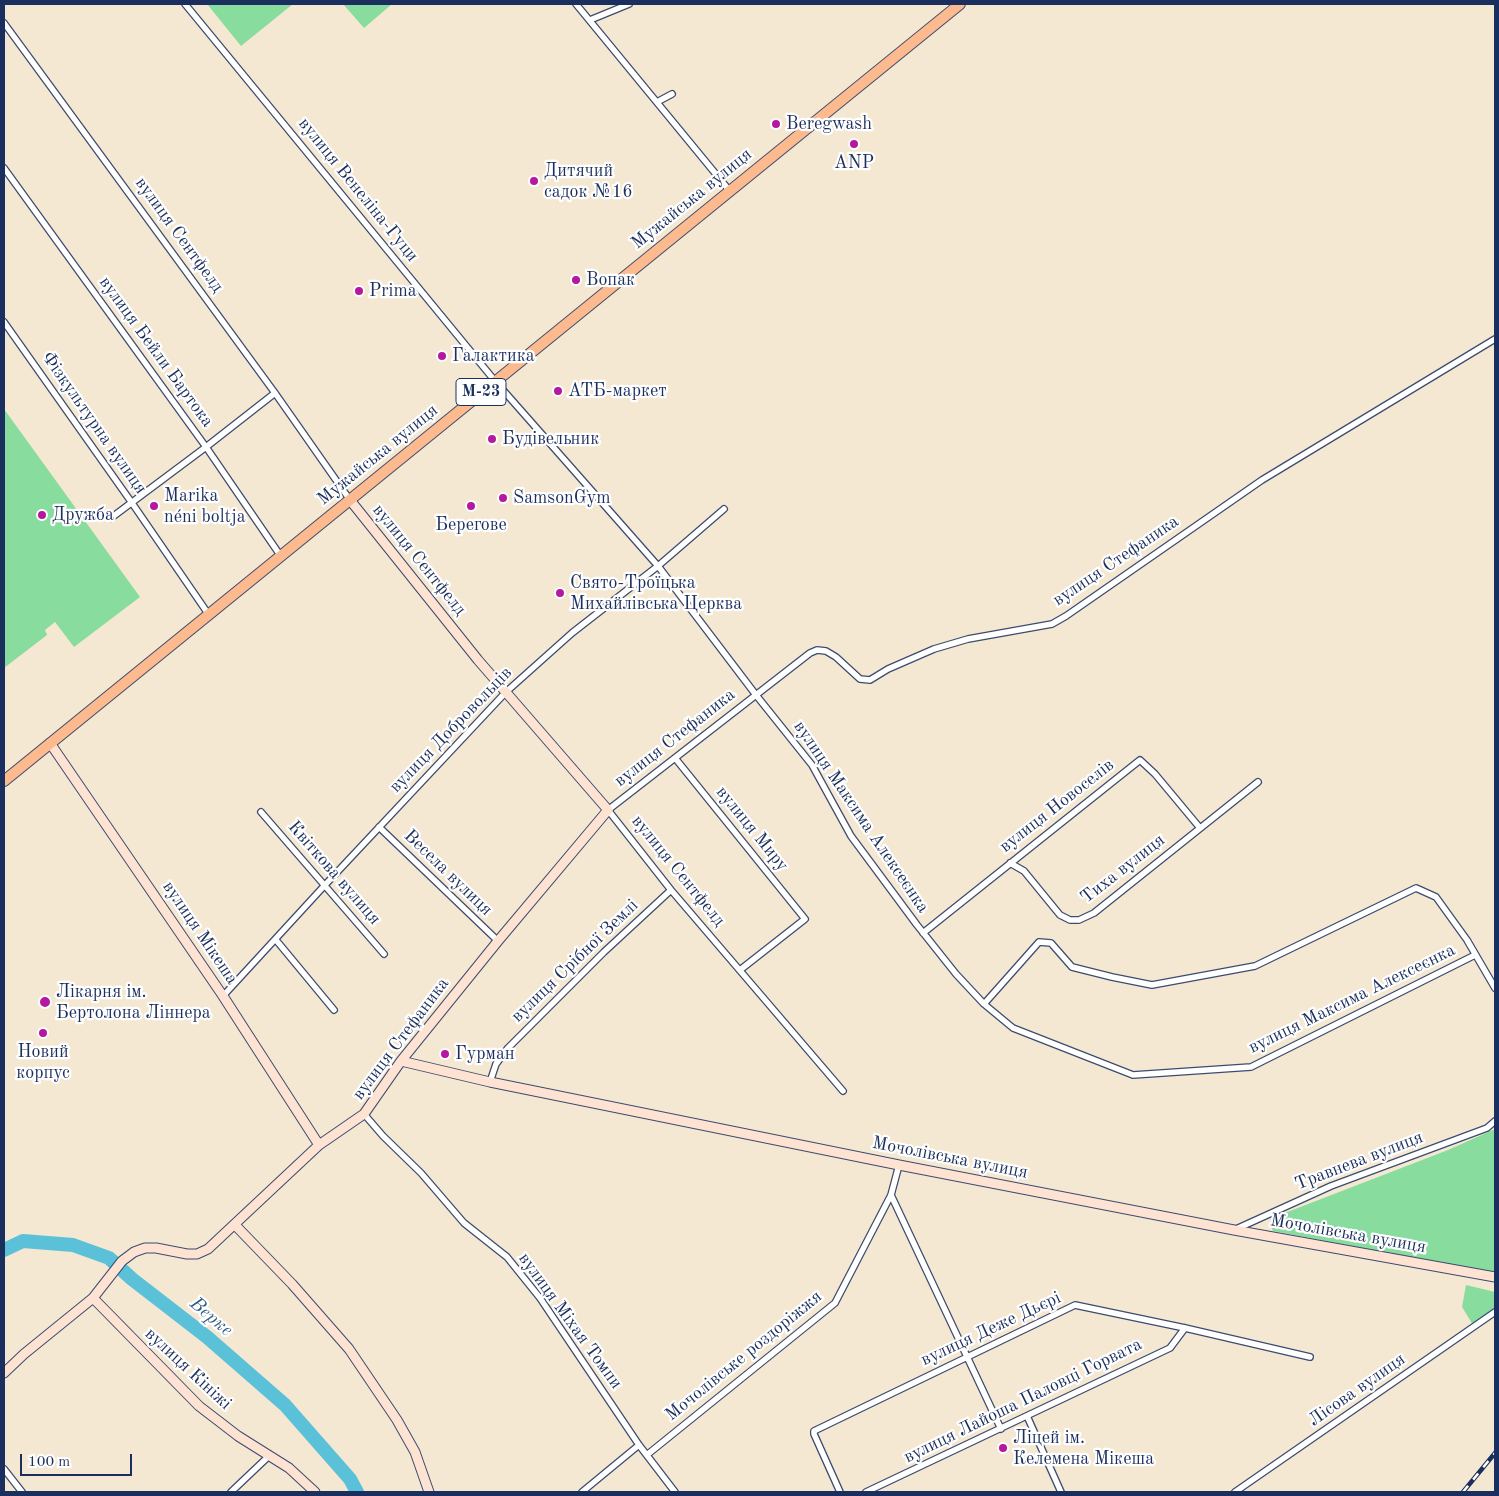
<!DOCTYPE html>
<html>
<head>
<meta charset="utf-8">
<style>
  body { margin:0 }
  #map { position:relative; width:1499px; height:1496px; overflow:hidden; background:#f5e8d2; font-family:"Old Standard TT",serif }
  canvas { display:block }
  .frame { position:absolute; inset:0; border:5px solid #1b2f5e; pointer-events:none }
  .scale { position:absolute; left:20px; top:1454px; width:112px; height:22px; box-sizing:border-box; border:2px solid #1b2f5e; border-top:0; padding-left:6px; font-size:15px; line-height:18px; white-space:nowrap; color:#1b2f5e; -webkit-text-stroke:4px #fff; paint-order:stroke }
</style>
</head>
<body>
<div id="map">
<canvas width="1499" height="1496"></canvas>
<div class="frame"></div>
<div class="scale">100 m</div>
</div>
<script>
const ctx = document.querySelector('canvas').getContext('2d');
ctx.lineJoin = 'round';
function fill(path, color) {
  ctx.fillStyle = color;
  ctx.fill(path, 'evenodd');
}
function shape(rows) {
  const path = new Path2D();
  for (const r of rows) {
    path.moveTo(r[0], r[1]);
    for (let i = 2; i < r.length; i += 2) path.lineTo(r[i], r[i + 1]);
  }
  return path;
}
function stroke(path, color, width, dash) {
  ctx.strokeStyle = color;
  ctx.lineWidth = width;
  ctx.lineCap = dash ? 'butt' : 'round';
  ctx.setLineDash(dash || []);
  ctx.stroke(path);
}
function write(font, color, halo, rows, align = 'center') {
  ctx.font = font + ' "Old Standard TT",serif';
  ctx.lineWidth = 4.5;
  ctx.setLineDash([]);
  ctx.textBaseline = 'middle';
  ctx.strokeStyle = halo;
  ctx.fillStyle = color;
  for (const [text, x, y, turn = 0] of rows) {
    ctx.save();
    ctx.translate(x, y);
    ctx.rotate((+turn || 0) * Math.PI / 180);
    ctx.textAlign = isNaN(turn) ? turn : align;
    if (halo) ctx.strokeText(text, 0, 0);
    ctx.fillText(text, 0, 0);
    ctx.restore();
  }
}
const green = shape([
  [207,4,293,4,241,46],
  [343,4,392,4,364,28],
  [4,409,140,597,74,647,55,622,45,630,47,635,4,668],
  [1495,1129,1495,1273,1273,1231,1270,1224,1272,1219,1277,1216,1448,1150],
  [1466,1285,1495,1292,1495,1310,1473,1325,1462,1307]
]);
const river = shape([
  [4,1250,23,1241,73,1245,109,1258,132,1279,207,1337,285,1405,350,1479,357,1492]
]);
const street = shape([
  [185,4,495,381,658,566,756,695,812,765,851,836,917,925,956,974,984,1004,1013,1028,1133,1075,1251,1067,1475,955],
  [576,4,729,190],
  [590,20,629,4],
  [4,23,275,393,350,500],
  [657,102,672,94],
  [4,168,206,447,280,555],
  [4,322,132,503,209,615],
  [111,518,206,447,275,393],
  [675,758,805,919,740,970],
  [261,812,384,954],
  [379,827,498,941],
  [1010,863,1024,871,1060,915,1070,920,1079,920,1094,913,1258,782],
  [923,933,1140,760,1155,774,1200,828],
  [276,940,334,1010],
  [223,996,325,885,506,692,572,633,658,566,724,509],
  [984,1004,1039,942,1051,943,1072,967,1112,977,1152,985,1255,966,1416,888,1436,897,1467,940,1495,988],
  [490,1082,496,1064,508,1048,604,952,671,890],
  [843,1091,671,890,608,810,810,653,817,650,826,651,836,657,860,679,870,680,888,669,934,649,968,639,1052,624,1066,616,1262,480,1495,339],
  [364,1114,383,1136,421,1173,464,1223,507,1257,540,1298,639,1445,675,1492],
  [891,1195,1001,1429],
  [1234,1230,1331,1186,1487,1128,1495,1121],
  [1027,1416,1061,1492],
  [648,1454,835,1303,891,1195,899,1165],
  [4,1469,22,1492],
  [231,1492,270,1455],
  [582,1492,639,1445],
  [840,1492,814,1434,814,1431,1075,1305,1185,1328,1310,1357],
  [866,1492,1170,1348,1185,1328],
  [1235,1492,1495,1312]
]);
const secondary = shape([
  [50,743,223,996,319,1145],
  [401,1061,490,1082,899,1165,1234,1230,1495,1277],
  [235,1225,292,1284,349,1349,397,1420,415,1452,429,1492],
  [93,1298,199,1406,238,1436,289,1468,315,1492],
  [4,1373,24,1354,93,1298,122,1261,134,1252,145,1248,156,1248,187,1254,197,1254,208,1249,319,1145,364,1114,401,1061,498,941,608,810,478,660,350,500]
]);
const highway = shape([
  [4,781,960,4]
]);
const rail = shape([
  [1463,1492,1495,1453]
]);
const markers = [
  [776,124,5,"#b5179e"],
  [854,144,5,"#b5179e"],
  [534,181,5,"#b5179e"],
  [576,280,5,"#b5179e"],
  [359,291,5,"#b5179e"],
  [442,356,5,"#b5179e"],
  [558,391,5,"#b5179e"],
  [492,439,5,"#b5179e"],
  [503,498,5,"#b5179e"],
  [154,506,5,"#b5179e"],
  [471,506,5,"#b5179e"],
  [42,515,5,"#b5179e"],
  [560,593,5,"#b5179e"],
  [45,1002,6,"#b5179e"],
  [43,1033,5,"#b5179e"],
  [445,1054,5,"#b5179e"],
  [1003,1448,5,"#b5179e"]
];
const shields = [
  [481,392,50]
];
const shieldNames = [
  ["М-23",481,392]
];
const poiNames = [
  ["Beregwash",786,124],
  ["ANP",854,163,"center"],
  ["Дитячий",544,171],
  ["садок №16",544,192],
  ["Вопак",586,280],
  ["Prima",369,291],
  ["Галактика",452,356],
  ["АТБ-маркет",568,391],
  ["Будівельник",502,439],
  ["Marika",164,496],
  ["néni boltja",164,517],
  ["SamsonGym",513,498],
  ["Дружба",52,515],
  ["Берегове",471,525,"center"],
  ["Свято-Троїцька",570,583],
  ["Михайлівська Церква",570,604],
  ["Лікарня ім.",56,992],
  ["Бертолона Ліннера",56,1013],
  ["Новий",43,1052,"center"],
  ["корпус",43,1073,"center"],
  ["Гурман",455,1054],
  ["Ліцей ім.",1013,1438],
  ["Келемена Мікеша",1013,1459]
];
const streetNames = [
  ["вулиця Венеліна-Гуци",358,190,51],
  ["Мужайська вулиця",692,199,-39],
  ["вулиця Сентфелд",179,235,54],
  ["вулиця Бейли Бартока",156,352,54],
  ["Фізкультурна вулиця",94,423,55],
  ["Мужайська вулиця",378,455,-39],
  ["вулиця Сентфелд",419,560,51],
  ["вулиця Стефаника",1116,561,-34],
  ["вулиця Добровольців",451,730,-46],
  ["вулиця Стефаника",675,738,-38],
  ["вулиця Новоселів",1057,806,-38],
  ["вулиця Максима Алексеєнка",861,817,56],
  ["вулиця Миру",752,829,51],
  ["Тиха вулиця",1123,869,-38],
  ["вулиця Сентфелд",678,871,51],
  ["Квіткова вулиця",334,873,49],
  ["Весела вулиця",448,873,44],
  ["вулиця Мікеша",200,933,56],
  ["вулиця Срібної Землі",575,961,-44],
  ["вулиця Максима Алексеєнка",1352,999,-26],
  ["вулиця Стефаника",401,1039,-53],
  ["Мочолівська вулиця",950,1158,11],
  ["Травнева вулиця",1359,1161,-21],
  ["Мочолівська вулиця",1348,1234,10],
  ["вулиця Міхая Томпи",570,1321,54],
  ["вулиця Деже Дьєрі",991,1329,-25],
  ["Мочолівське роздоріжжя",744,1356,-39],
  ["вулиця Кініжі",188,1369,43],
  ["Лісова вулиця",1357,1390,-35],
  ["вулиця Лайоша Паловці Горвата",1023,1401,-26]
];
const waterNames = [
  ["Верке",211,1317,40]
];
fill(green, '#88dc9e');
stroke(river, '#5ac1d8', 14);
stroke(street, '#3c4b6f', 8);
stroke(secondary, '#3c4b6f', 11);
stroke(highway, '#3c4b6f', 12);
stroke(street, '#fff', 5.5);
stroke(secondary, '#fee3d2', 9);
stroke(highway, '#fcba8e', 10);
stroke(rail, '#1b2f5e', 4.5);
stroke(rail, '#fff', 2.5, [8]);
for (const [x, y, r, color] of markers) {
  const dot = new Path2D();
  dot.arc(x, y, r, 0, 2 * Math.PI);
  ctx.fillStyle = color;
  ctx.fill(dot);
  stroke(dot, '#fff', 2);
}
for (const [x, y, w] of shields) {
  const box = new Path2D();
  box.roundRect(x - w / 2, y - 13.5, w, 27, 4);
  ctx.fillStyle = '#fff';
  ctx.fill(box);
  stroke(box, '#1b2f5e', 1);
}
write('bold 16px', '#1b2f5e', null, shieldNames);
write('18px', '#1b2f5e', '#fff', poiNames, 'left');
write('18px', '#1b2f5e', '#fff', streetNames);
write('italic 19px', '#2e5b83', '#fff', waterNames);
</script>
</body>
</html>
